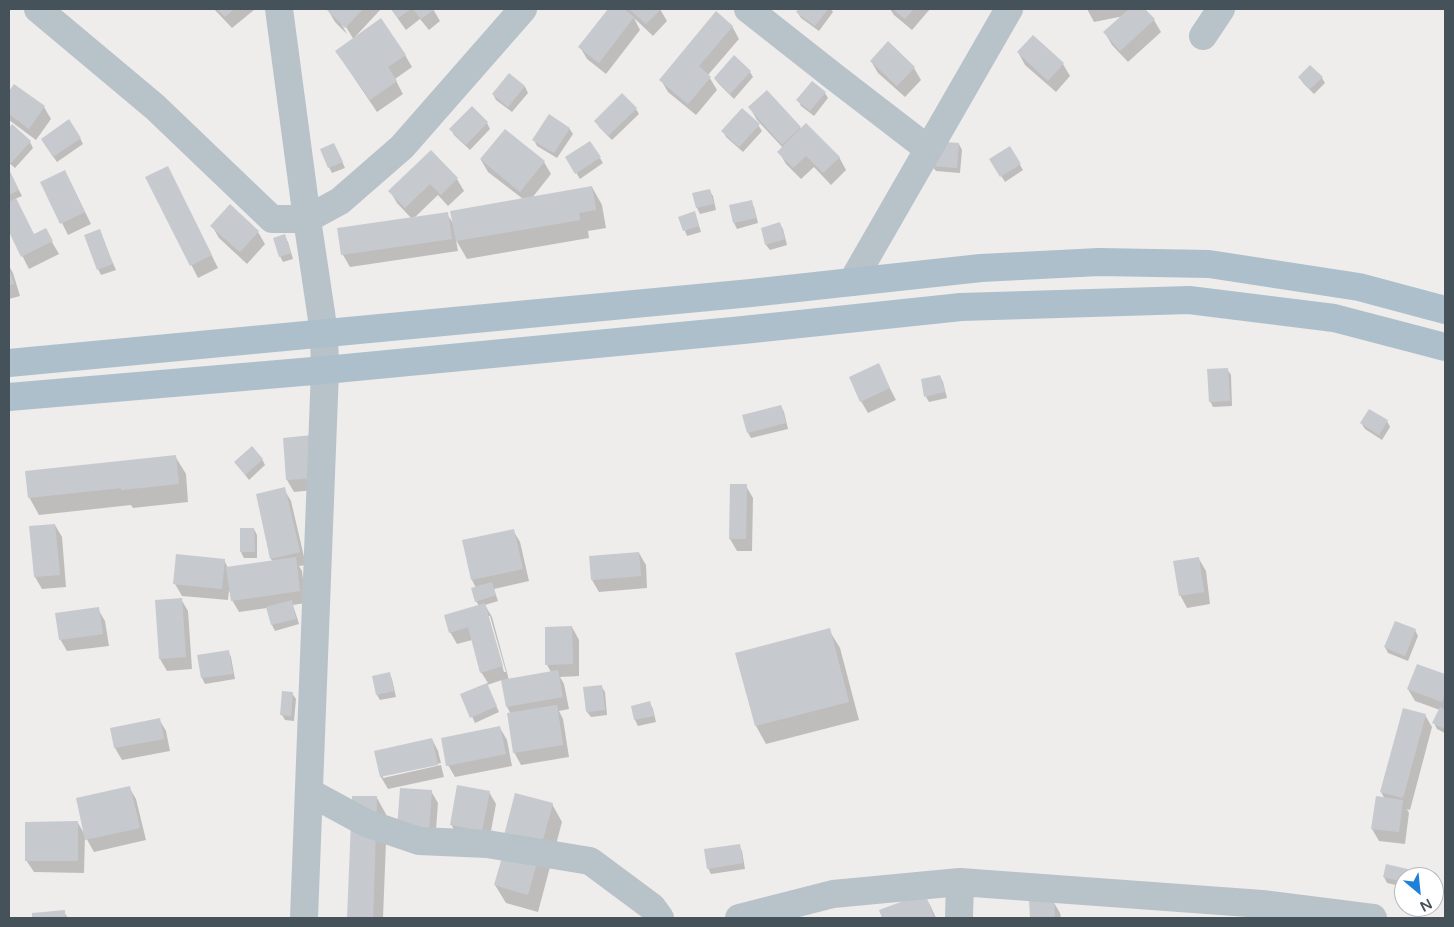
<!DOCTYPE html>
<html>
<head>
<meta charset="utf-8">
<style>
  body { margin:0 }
  #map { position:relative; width:1454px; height:927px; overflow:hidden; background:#efecec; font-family:"Varela Round",sans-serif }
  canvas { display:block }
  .frame { position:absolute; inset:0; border:10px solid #455259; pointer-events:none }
  .north { position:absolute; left:1394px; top:867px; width:50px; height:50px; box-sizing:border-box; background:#fff; border:1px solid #b5babd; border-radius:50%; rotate:152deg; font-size:14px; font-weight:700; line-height:20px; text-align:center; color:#455259 }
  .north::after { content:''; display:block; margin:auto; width:18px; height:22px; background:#1e81d7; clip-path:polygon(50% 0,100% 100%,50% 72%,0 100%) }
</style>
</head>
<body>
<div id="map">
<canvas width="1454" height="927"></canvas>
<div class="frame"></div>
<div class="north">N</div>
</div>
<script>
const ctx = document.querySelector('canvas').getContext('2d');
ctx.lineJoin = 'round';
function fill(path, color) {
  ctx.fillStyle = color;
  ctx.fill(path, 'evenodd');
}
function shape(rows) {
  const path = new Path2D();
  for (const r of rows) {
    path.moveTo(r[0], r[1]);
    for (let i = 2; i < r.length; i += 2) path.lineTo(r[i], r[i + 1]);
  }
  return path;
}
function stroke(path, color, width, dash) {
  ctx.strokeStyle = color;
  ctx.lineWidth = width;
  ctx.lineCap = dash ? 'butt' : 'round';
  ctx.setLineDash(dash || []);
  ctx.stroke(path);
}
const shadow = shape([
  [214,9,253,9,254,10,232,28],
  [330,9,381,9,354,38,405,55,412,67,395,79,403,94,377,112,344,63,354,40,343,22,341,23,347,34,335,22,328,10],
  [391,9,433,9,440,21,429,30,420,19,406,30],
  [609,9,622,9,625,11,623,9,660,9,667,21,653,36,634,18,640,30,606,74,587,59,580,47],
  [800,9,831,9,833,12,819,31,801,18,797,12],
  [890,9,930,9,912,30,894,15],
  [1087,9,1144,9,1154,20,1161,32,1128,62,1112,45,1105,33,1124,16,1094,22],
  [732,26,739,39,708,75,717,90,696,115,668,92,661,80],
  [1033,36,1063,64,1070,76,1056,92,1025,65,1018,52],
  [871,61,914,68,921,80,905,97,878,73],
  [750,72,753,77,734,99,719,84,715,79],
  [509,75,525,87,528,93,512,112,496,100,493,94],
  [1299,77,1322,78,1325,83,1314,94,1303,83],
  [14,86,44,107,51,119,36,140,9,120,9,93],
  [825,93,828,98,814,116,801,106,798,100],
  [472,108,487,123,490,129,470,150,454,135,451,129],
  [750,108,800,128,839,157,846,170,831,185,814,167,801,179,786,164,779,152,783,148,757,120],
  [636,109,639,114,612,140,599,127,596,121],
  [758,125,762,131,743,152,726,137,723,131],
  [12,126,30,142,33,148,15,168,9,163,9,130],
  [569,128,573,134,557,158,537,146,534,140],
  [80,138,83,144,57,162,45,145],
  [959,144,962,150,960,173,936,171,932,166],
  [1009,147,1023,170,1005,182,991,159],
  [337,150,345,168,332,173,329,167],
  [431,151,457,179,464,191,448,206,438,195,413,219,447,214,454,225,523,199,488,172,481,160,544,162,551,174,532,198,592,187,602,205,606,228,588,231,589,238,467,259,456,240,458,251,350,267,343,255,339,229,412,219,397,203,390,191],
  [600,158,603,163,580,179,570,163],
  [9,171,22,196,15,199,34,235,45,230,59,254,29,269,9,230],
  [147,178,174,180,218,268,198,278],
  [71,183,91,224,68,235,62,223],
  [709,190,713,196,716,210,700,214,697,208,693,194],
  [751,202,754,207,758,223,737,229,734,223,730,206],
  [694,213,697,219,701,232,687,236,680,218],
  [780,224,783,229,787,245,770,250,766,245],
  [212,226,258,232,265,244,247,264,219,238],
  [99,231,116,270,101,275,98,269],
  [284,236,288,242,293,259,283,262,280,256],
  [9,266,13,273,20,296,9,299],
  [878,365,896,400,868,413,861,401],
  [1227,369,1231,375,1232,406,1213,407,1210,401],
  [940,376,943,382,947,398,929,402,926,397],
  [781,406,784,412,788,429,751,438,748,433],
  [1387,421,1390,427,1382,440,1365,429,1361,423],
  [284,439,329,487,314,490,294,492,287,480],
  [175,456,186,474,188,502,133,508,131,505,39,515,29,497],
  [262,459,265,465,249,480,236,463],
  [731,485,746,486,753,498,752,551,737,551,730,539],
  [284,489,291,501,306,565,299,566,302,571,306,603,293,605,299,624,275,631,272,625,267,608,239,612,232,600,229,590,228,600,182,596,175,584,224,560,228,568,273,562,271,559],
  [55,525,62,537,66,587,42,589,35,577,31,528],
  [254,529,257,535,257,558,244,558,241,552],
  [513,530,520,542,529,581,494,589,498,601,485,605,492,617,509,680,551,672,547,665,572,627,579,640,579,676,560,677,564,684,569,709,559,711,563,719,569,757,521,765,514,752,511,714,507,707,502,680,487,685,499,712,475,723,462,695,488,683,481,672,472,640,457,644,450,632,479,606,476,601,476,588,472,580,463,541],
  [488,616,490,616,506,672,504,672],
  [639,553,646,565,647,588,599,592,592,580],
  [1199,559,1206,571,1210,604,1187,608,1180,595],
  [181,599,188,611,192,669,167,671,160,659,156,601],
  [98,609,105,621,109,646,67,651,60,639],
  [829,630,840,648,859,720,766,744,756,726],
  [1415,630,1418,636,1408,661,1388,653,1385,647],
  [228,651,231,657,235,679,205,684,202,678,199,656],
  [1418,665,1445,676,1445,733,1437,729,1434,723,1440,710,1415,701,1408,689],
  [389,673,392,679,396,697,380,700,377,695],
  [601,686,605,692,607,715,591,717,587,712],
  [292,693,296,699,294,721,285,720,282,715],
  [650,703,653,709,656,722,638,726,635,720,632,707],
  [1425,715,1432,727,1410,810,1407,809,1409,813,1405,844,1379,841,1372,829,1385,799,1381,792],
  [159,719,166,731,170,751,122,760,115,748,112,729],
  [500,728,507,740,512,766,455,777,448,765],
  [432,739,438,751,441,763,383,775,383,778,441,765,444,777,388,789,381,777,375,752],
  [129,787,136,799,146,840,94,852,85,836,84,873,34,872,26,860,78,823,85,835],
  [431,791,438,803,435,843,405,840],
  [489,792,496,804,489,842,458,837,451,824],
  [353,797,377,798,387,816,383,918,348,918],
  [552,804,562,822,538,912,506,903,495,885],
  [739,845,742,851,745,869,711,874,708,868],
  [1411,871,1415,877,1404,877,1404,887,1387,883,1384,877],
  [924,894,931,907,936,918,883,918,881,911],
  [1053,901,1060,913,1061,918,1031,918,1030,902],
  [64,912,68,918,34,918,33,915]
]);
const building = shape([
  [217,9,234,9,225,17],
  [328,9,363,9,345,28,327,10],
  [391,9,411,9,398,18],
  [413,9,435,9,421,19],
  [608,9,624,9,634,17,599,63,578,47],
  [629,9,661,9,646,24],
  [798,9,828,9,815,26,796,12],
  [893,9,914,9,905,19],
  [1129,9,1145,9,1155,19,1120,51,1103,32],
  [716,11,733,26,699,66,711,77,688,104,659,80],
  [381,18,406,55,388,67,397,81,370,100,335,51],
  [1033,35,1064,63,1048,81,1017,52],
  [888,41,915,67,897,86,870,61],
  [734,55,751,71,730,94,714,78],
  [1310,65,1323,77,1310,89,1298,77],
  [509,73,525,86,508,107,492,94],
  [812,81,826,92,810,111,796,100],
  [14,84,45,106,29,129,9,114,9,91],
  [767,90,801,127,782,145,748,107],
  [622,93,637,108,608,136,594,121],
  [472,106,488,122,466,145,449,129],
  [742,108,760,124,739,147,721,131],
  [549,114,570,128,554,153,532,140],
  [69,119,81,138,53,157,41,139],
  [806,123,840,157,823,173,806,156,793,168,777,152],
  [12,124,31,141,11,163,9,161,9,128],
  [505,129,545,161,520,192,480,159],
  [590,141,601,157,575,174,565,157],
  [933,141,959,143,957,168,931,166],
  [334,143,343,162,328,168,320,149],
  [1010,146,1021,164,1000,177,989,159],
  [431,150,458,178,441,195,430,184,405,208,388,191],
  [168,166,212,255,190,266,145,177],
  [9,169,19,190,9,195],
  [65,170,85,212,60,224,40,182],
  [592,186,596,210,579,213,580,220,456,241,450,211],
  [710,189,714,204,696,208,692,193],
  [16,198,34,234,46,228,53,241,21,257,9,232,9,202],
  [752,200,756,218,733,223,729,205],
  [230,204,259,231,240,252,210,226],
  [695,211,699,226,683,231,678,217],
  [448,212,452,239,341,255,337,228],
  [780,222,785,239,765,245,761,228],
  [100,229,113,264,97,270,84,235],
  [285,234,291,253,279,257,273,238],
  [9,268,14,284,9,285],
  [879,363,890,388,860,402,849,377],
  [1228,368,1230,401,1209,402,1207,369],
  [940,375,945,392,924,397,921,379],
  [781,405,786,423,747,433,742,415],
  [1369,409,1388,420,1379,435,1360,423],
  [312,435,316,478,286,480,283,438],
  [252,446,263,459,245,475,234,462],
  [176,455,179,484,121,490,121,488,28,498,25,471],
  [730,484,747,484,746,539,729,539],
  [285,487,300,552,270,559,256,494],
  [55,524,60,575,34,577,29,526],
  [240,528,254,528,255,552,240,552],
  [514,529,523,569,471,580,462,540],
  [639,552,641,576,591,580,589,556],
  [176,554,225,559,222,589,173,584],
  [296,557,300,591,231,601,226,567],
  [1199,557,1204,592,1179,596,1173,561],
  [492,582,496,595,475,602,471,588],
  [182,598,186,657,159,659,155,600],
  [292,600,296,619,271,625,266,607],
  [485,603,503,666,480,673,468,627,449,633,444,615],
  [99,607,103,634,59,640,55,613],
  [1395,621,1416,629,1405,656,1384,647],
  [572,626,573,664,545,665,545,627],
  [830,628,849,702,755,726,735,653],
  [229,650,233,674,201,678,197,655],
  [1417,664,1445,674,1445,693,1442,702,1407,689],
  [558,670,563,697,506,707,501,680],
  [390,672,394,691,376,695,372,676],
  [487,683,497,706,470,718,460,694],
  [602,685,605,710,586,712,583,687],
  [282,691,293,692,291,716,280,715],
  [650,701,654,716,634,720,631,706],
  [557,705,563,745,513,753,507,713],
  [1440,707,1445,709,1445,729,1432,723],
  [1403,708,1426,714,1403,798,1380,792],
  [160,718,164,739,114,748,110,728],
  [500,726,506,754,446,766,441,738],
  [432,738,438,765,380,777,374,751],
  [457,785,490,791,482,831,450,825],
  [130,786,140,828,85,840,76,798],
  [400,788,432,790,429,831,397,829],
  [515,793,553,803,528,895,494,885,507,840,503,839],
  [352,796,377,796,373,918,347,918],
  [1376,796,1403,800,1399,832,1371,829],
  [78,821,78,861,25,861,25,822],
  [740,844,743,863,707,869,704,849],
  [1386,864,1412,870,1411,877,1404,877,1404,882,1383,877],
  [925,893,934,918,882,918,879,910],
  [1054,899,1055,918,1030,918,1029,901],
  [65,910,65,918,32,918,32,913]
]);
const minor = shape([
  [38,9,155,107,272,219,307,219,340,201,402,147,523,9],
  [279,9,307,219,324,333,325,370,304,918],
  [748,9,837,79,928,149],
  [1203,36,1221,9],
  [852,282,1009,9],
  [309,792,366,823,419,841,487,844,590,861,652,907,660,918],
  [739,918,833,894,960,882,1262,904,1373,918],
  [959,918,960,882]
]);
const major = shape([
  [9,363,751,293,981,268,1099,262,1209,264,1359,287,1445,310],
  [9,397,325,370,743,330,961,307,1189,300,1334,318,1445,347]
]);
fill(shadow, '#0003');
fill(building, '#c6cacf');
stroke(minor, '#b8c2c9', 28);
stroke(major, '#acbfcb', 28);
</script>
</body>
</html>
